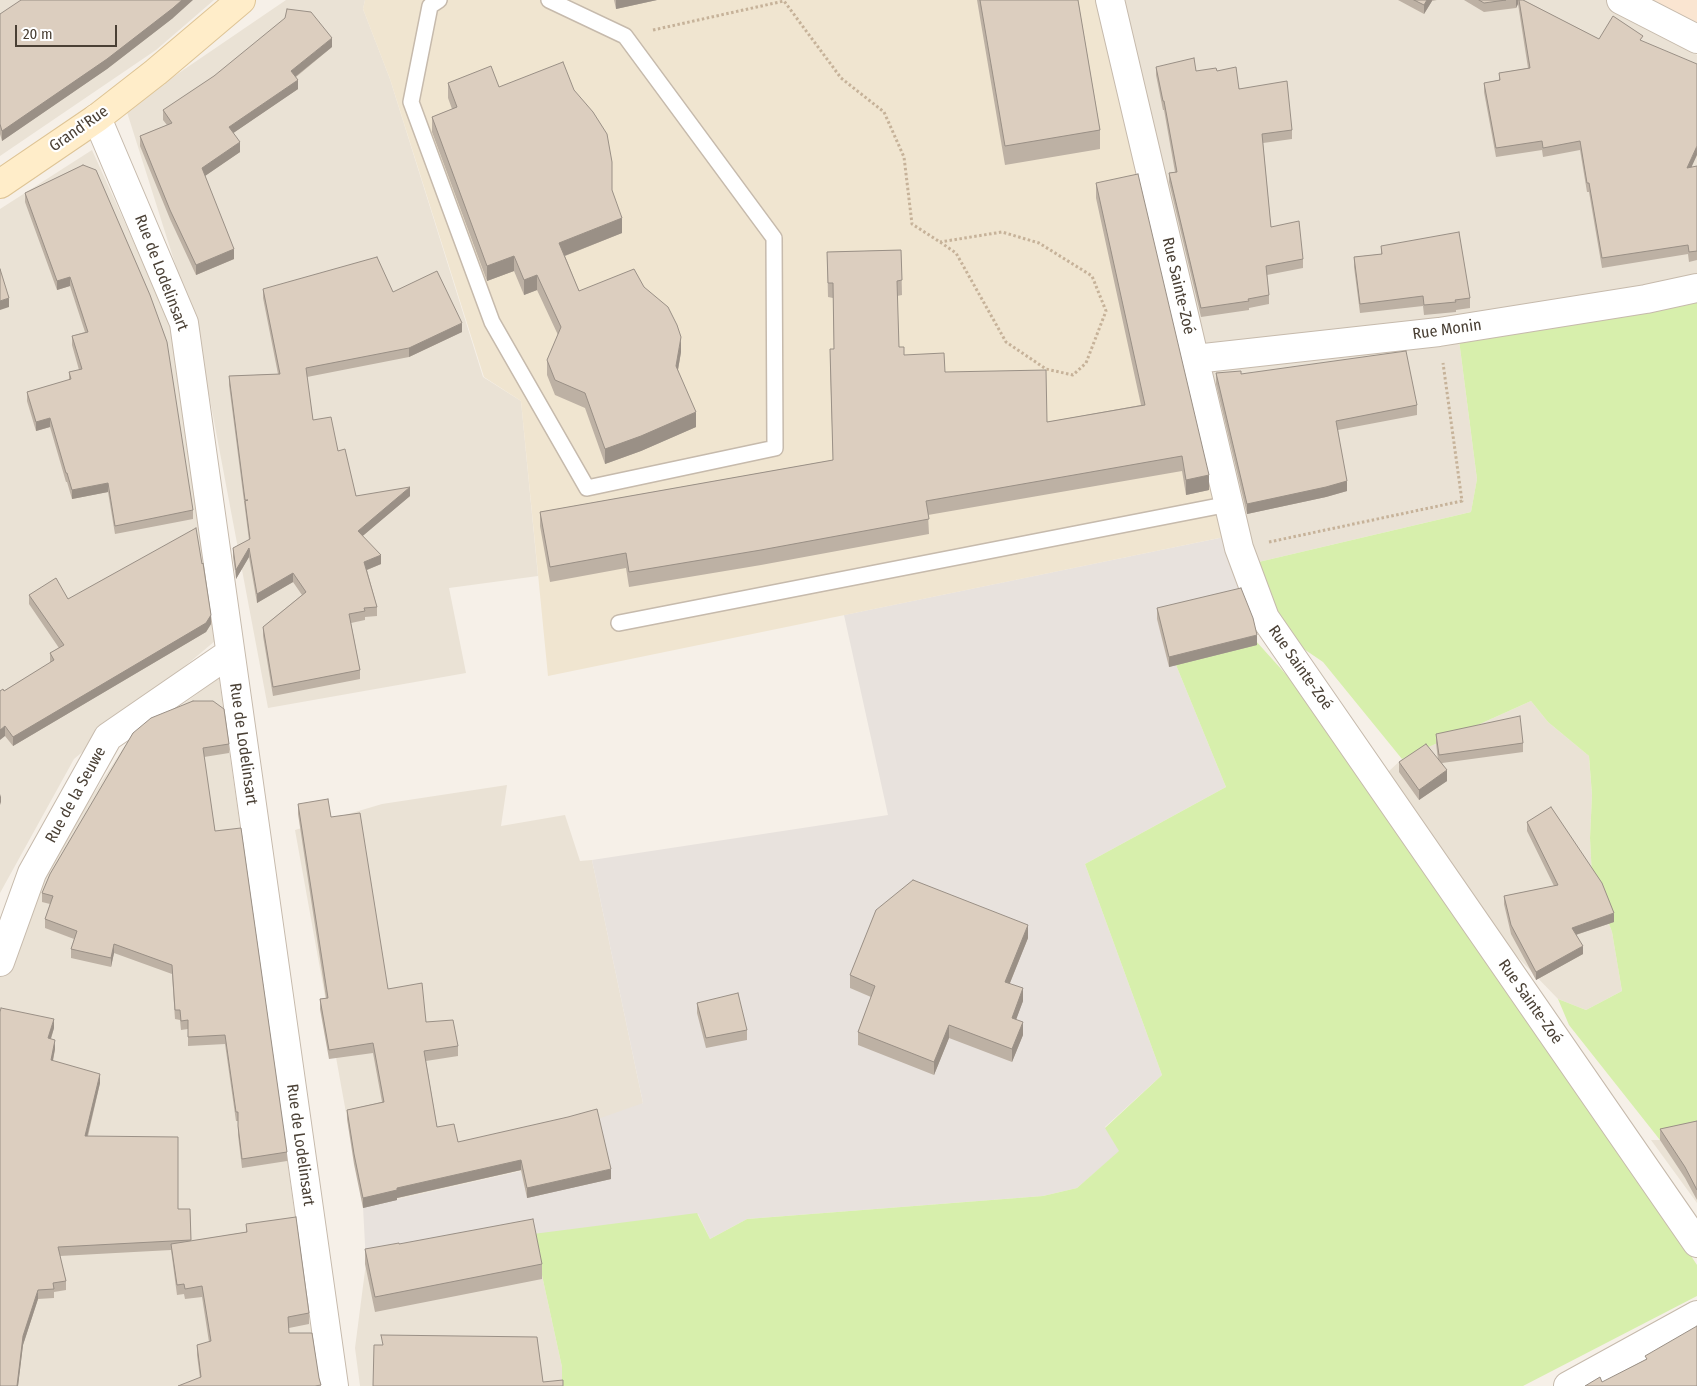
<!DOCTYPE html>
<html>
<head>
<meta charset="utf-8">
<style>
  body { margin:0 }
  #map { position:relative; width:1697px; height:1386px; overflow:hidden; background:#f6f0e8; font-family:"Fira Sans Condensed",sans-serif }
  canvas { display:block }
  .scale { position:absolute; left:15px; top:25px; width:102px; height:22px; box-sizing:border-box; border:2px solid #4a4035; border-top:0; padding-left:6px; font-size:15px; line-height:18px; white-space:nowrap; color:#4a4035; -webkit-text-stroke:4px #fff; paint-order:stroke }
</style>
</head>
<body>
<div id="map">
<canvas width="1697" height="1386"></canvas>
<div class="scale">20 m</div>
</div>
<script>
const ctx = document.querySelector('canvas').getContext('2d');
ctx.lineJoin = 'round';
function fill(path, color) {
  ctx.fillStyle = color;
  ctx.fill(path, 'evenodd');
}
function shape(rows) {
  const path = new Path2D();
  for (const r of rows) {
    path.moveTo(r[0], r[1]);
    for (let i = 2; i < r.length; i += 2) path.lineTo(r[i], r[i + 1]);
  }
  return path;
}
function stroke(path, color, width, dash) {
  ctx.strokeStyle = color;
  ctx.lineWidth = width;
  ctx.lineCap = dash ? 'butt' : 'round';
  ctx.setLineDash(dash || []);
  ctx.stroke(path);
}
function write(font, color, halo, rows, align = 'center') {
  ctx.font = font + ' "Fira Sans Condensed",sans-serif';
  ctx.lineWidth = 4.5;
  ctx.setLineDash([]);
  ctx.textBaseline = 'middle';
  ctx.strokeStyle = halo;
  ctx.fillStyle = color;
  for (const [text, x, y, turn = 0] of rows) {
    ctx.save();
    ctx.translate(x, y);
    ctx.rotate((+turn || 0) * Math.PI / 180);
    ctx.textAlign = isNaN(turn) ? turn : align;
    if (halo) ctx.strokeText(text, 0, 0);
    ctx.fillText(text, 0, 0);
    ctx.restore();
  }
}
const residential = shape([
  [0,0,214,0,156,50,0,156],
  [286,0,365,0,363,9,390,79,483,377,521,401,538,576,449,588,466,673,268,708,198,336,126,109],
  [1119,0,1607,0,1697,55,1697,277,1637,294,1193,350],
  [92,150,177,338,215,641,74,759,0,893,0,209],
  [1459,340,1477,479,1471,512,1246,565,1208,367],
  [219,678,319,1386,0,1386,0,966,20,907,124,747],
  [1531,701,1548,722,1589,756,1592,795,1590,838,1592,877,1612,932,1622,991,1586,1010,1558,999,1505,944,1388,772,1402,759],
  [507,785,501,826,565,815,580,861,592,860,643,1103,527,1198,520,1171,363,1207,295,830,382,804],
  [1697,1129,1697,1203,1651,1140,1660,1140],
  [533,1234,562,1367,562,1386,360,1386,355,1348,366,1263]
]);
const commercial = shape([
  [1622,0,1697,0,1697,44]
]);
const industrial = shape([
  [1229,536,1255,640,1174,660,1226,787,1085,864,1162,1075,1105,1127,1120,1151,1077,1188,1043,1196,747,1219,710,1239,698,1214,366,1263,363,1207,521,1171,527,1197,595,1120,643,1103,592,860,888,815,844,615]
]);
const education = shape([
  [365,0,1102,0,1229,536,548,676,521,401,484,377,390,79,363,9]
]);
const green = shape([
  [1697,288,1697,1129,1660,1140,1569,1025,1558,999,1586,1010,1622,991,1612,932,1592,877,1590,838,1592,795,1589,756,1548,722,1531,701,1402,759,1323,662,1270,626,1246,565,1471,512,1477,479,1459,340],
  [1255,640,1364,761,1697,1265,1697,1296,1523,1386,562,1386,562,1367,533,1234,697,1213,710,1239,747,1219,1043,1196,1077,1188,1119,1151,1105,1128,1162,1075,1085,864,1226,787,1174,660]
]);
const path = shape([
  [653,30,784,1,841,78,884,112,904,157,912,224,940,242,956,253,1006,342,1046,369,1073,375,1086,363,1106,311,1092,276,1039,243,1002,232,940,242],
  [1269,542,1462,501,1443,363]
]);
const lane = shape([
  [439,0,430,6,411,102,492,322,587,488,775,448,774,238,625,36,549,0],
  [619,623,1229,504]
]);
const street = shape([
  [1110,0,1239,548,1265,618,1697,1243],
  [1621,0,1697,39],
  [97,118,184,323,334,1386],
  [1195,359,1439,332,1646,299,1697,288],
  [0,962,32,873,108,737,230,653],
  [1568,1386,1697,1315]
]);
const secondary = shape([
  [0,184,97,118,156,72,241,0]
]);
const wall = shape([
  [614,0,657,0,616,9],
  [977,0,1078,0,1100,130,1100,149,1005,165],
  [1398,0,1437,0,1432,1,1424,14],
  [1464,0,1523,0,1599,39,1643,42,1692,167,1697,166,1697,260,1689,262,1688,254,1602,268,1589,192,1587,192,1580,150,1543,157,1542,150,1496,157,1484,92,1484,83,1499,80,1499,73,1528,68,1518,4,1516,8,1484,12],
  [0,14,173,18,107,69,2,141,0,134],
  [332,47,296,77,298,89,233,133,240,152,205,176,234,259,196,275,170,219,140,146,140,136,167,125,163,120,163,110],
  [1156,67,1196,71,1217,71,1292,130,1292,139,1263,143,1271,227,1303,259,1303,268,1267,275,1269,295,1269,304,1249,308,1249,310,1201,317,1169,182,1169,173,1175,172,1164,110,1163,110,1156,75],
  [448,83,499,87,612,191,622,233,565,256,579,291,681,352,678,370,696,427,641,451,605,464,585,408,555,395,547,375,547,360,558,335,537,290,524,295,514,271,487,281,432,132,432,117,452,109,448,98],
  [83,165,193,510,193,519,115,534,108,492,72,499,67,482,66,482,50,427,36,431,27,401,27,392,69,380,69,372,79,370,72,345,72,336,85,332,70,286,57,290,25,202,25,193],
  [1096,183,1209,490,1186,495,1182,471,928,515,929,534,761,565,629,587,626,568,550,582,540,526,540,512,833,460,830,364,830,349,834,349,833,298,828,297,827,252,901,250,902,295,897,296,899,347,904,355,945,372,1047,422,1141,405,1096,198],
  [1381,246,1470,298,1470,308,1456,310,1456,312,1424,315,1423,306,1360,313,1354,267,1354,257,1381,254],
  [263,289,393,292,462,332,409,357,307,377,313,420,338,451,356,496,410,496,362,536,381,564,367,570,377,607,377,616,365,617,365,620,351,623,360,670,360,679,273,696,263,636,263,627,302,595,293,582,257,603,249,557,236,579,233,557,233,548,249,540,229,385,229,376,278,374,263,298],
  [1216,373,1241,374,1417,405,1417,415,1338,430,1347,491,1326,497,1247,514,1216,384],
  [29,595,68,599,211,624,206,632,13,746,5,736,4,691,50,663,50,653,59,648,29,604],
  [1157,608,1257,645,1169,667,1157,619],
  [133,733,229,744,229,753,204,757,215,831,287,1152,287,1161,242,1168,238,1135,238,1121,236,1121,225,1044,188,1046,188,1029,181,1030,180,1020,175,1019,172,974,114,953,111,967,71,958,71,949,74,939,45,928,45,919,50,904,42,902,42,893],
  [1436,734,1523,743,1523,752,1442,763,1447,781,1419,800,1399,772,1399,762,1438,760,1436,743],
  [298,804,331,817,388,989,426,1022,458,1046,458,1056,426,1061,437,1127,458,1142,611,1179,527,1198,521,1170,397,1198,397,1200,363,1208,354,1164,347,1119,347,1110,382,1102,373,1053,329,1059,320,1009,320,999,326,998,298,814],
  [1527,822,1614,922,1576,935,1583,954,1536,980,1511,934,1504,904,1504,896,1554,886,1527,831],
  [1028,938,1010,983,1023,1001,1016,1019,1023,1035,1012,1062,949,1038,934,1075,858,1045,858,1032,871,997,850,988,850,975],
  [697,1003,747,1030,747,1040,706,1048,697,1013],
  [0,1012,54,1028,51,1039,55,1049,53,1061,100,1083,88,1136,178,1209,190,1209,191,1241,246,1232,246,1224,309,1313,309,1324,289,1328,289,1333,319,1378,321,1386,200,1378,197,1355,197,1345,209,1342,202,1297,185,1299,184,1294,177,1295,171,1250,60,1256,66,1281,66,1290,54,1292,54,1298,38,1299,23,1345,18,1386,0,1386],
  [1697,1121,1697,1200,1685,1178,1660,1140,1660,1129],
  [399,1244,542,1264,542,1279,375,1312,365,1264,365,1249]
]);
const shadedWall = shape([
  [182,0,193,0,173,18,107,69,2,141,2,131],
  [616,0,657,0,616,9],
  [1427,0,1432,0,1432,1,1424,14,1424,5],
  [1516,0,1518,0,1518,4,1516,8],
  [332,38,332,47,291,80,291,71],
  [298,80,298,89,229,136,229,127],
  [240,142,240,152,202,178,202,168],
  [1697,146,1697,155,1687,177,1687,168],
  [622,218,622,233,559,258,559,243],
  [234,249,234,259,196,275,196,265],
  [514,256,514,271,487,281,487,266],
  [537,275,537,290,524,295,524,280],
  [70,277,70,286,57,290,57,281],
  [9,298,9,307,0,310,0,301],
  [462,323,462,332,409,357,409,348],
  [681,337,681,352,676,381,676,366],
  [696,412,696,427,641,451,605,464,605,449],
  [50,418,50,427,36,431,36,422],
  [1209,475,1209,490,1186,495,1186,480],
  [1347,481,1347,491,1326,497,1247,514,1247,504],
  [108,483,108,492,72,499,72,490],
  [410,487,410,496,358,540,358,531],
  [249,548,249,557,236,579,236,570],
  [381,555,381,564,364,571,364,562],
  [293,573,293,582,257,603,257,594],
  [211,615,211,624,206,632,13,746,13,737],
  [1257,635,1257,645,1169,667,1169,657],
  [5,726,5,736,0,740,0,730],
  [1447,770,1447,781,1419,800,1419,790],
  [1,794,1,802,0,805,0,797],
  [1614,913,1614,922,1572,936,1572,928],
  [1028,925,1028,938,1005,995,1005,982],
  [114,944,114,953,111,967,111,958],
  [1583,946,1583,954,1536,980,1536,972],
  [1023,988,1023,1001,1012,1031,1012,1018],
  [54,1019,54,1028,48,1047,48,1038],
  [1023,1022,1023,1035,1012,1062,1012,1049],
  [949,1025,949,1038,934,1075,934,1062],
  [55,1040,55,1049,51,1069,51,1060],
  [100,1074,100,1083,85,1145,85,1136],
  [521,1160,521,1170,397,1198,397,1200,363,1208,363,1198,397,1188],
  [611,1169,611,1179,527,1198,527,1188],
  [38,1290,38,1299,23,1345,18,1386,17,1386,23,1336]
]);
const building = shape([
  [21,0,182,0,173,8,107,59,2,131,0,124,0,14,21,0],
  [980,0,1078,0,1100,130,1005,146,980,0],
  [1414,0,1427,0,1424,5,1414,0],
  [1479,0,1506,0,1484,3,1479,0],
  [1519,0,1523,0,1599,39,1613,16,1643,36,1640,40,1697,64,1697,146,1687,168,1697,166,1697,251,1689,252,1688,245,1602,258,1589,183,1587,183,1580,141,1543,148,1542,141,1496,148,1484,83,1500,80,1499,73,1530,68,1519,0],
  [287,9,311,12,332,38,291,71,298,80,229,127,240,142,202,168,234,249,196,265,170,210,140,136,172,123,163,110,214,76,285,18,287,9],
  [1194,58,1196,71,1216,68,1217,71,1236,67,1239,89,1287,81,1292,130,1262,134,1271,227,1299,221,1303,259,1266,266,1269,295,1248,299,1249,301,1201,308,1169,173,1177,172,1164,101,1163,101,1156,67,1194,58],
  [563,62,574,90,593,112,607,134,612,162,612,190,622,218,559,243,579,291,634,269,644,287,668,307,677,325,681,337,676,366,696,412,641,436,605,449,585,393,555,380,547,360,561,327,537,275,524,280,514,256,487,266,432,117,457,107,448,83,491,66,499,87,563,62],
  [83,165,96,170,150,295,167,342,193,510,115,526,108,483,72,490,67,473,66,473,50,418,36,422,27,392,71,379,69,372,82,369,72,336,88,332,70,277,57,281,25,193,83,165],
  [1138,174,1209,475,1186,480,1182,456,926,501,929,519,761,550,629,572,626,553,550,567,540,512,833,460,830,349,834,349,833,283,828,283,827,252,901,250,902,280,897,281,899,347,904,347,904,355,944,353,945,372,1046,370,1047,422,1145,405,1096,183,1138,174],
  [1459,232,1470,298,1455,300,1456,302,1424,305,1423,296,1360,304,1354,257,1382,254,1381,246,1459,232],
  [377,257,393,292,437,271,462,323,409,348,306,368,313,420,331,417,338,451,345,449,356,496,410,487,358,531,381,555,364,562,377,607,364,608,365,611,349,614,360,670,273,687,263,627,306,592,293,573,257,594,249,548,236,570,233,548,250,539,245,501,248,500,245,500,229,376,280,374,263,289,377,257],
  [0,269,9,298,0,301,0,269],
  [1406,351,1417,405,1336,421,1347,481,1326,487,1247,504,1216,373,1241,371,1241,374,1406,351],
  [196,528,202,564,203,563,211,615,206,623,13,737,5,726,0,730,0,691,3,689,4,691,54,660,50,653,64,645,29,595,56,578,68,599,196,528],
  [1241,588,1253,618,1257,635,1169,657,1157,608,1241,588],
  [193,701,213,701,224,709,229,744,203,748,215,831,241,828,287,1152,242,1159,238,1126,238,1112,236,1112,225,1035,188,1037,188,1020,181,1021,180,1010,175,1010,172,965,114,944,111,958,71,949,77,931,45,919,53,896,42,893,50,874,133,733,151,718,193,701],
  [1520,716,1523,743,1439,755,1436,734,1520,716],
  [1426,744,1447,770,1419,790,1399,762,1426,744],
  [328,799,331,817,360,813,388,989,422,983,426,1022,453,1020,458,1046,424,1051,437,1127,454,1124,458,1142,568,1117,597,1109,611,1169,527,1188,521,1160,397,1188,397,1190,363,1198,354,1154,347,1110,384,1102,373,1043,329,1050,320,999,328,998,298,804,328,799],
  [1551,807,1602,883,1614,913,1572,928,1583,946,1536,972,1511,925,1504,896,1558,885,1527,822,1551,807],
  [913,880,1028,925,1005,982,1023,988,1012,1018,1023,1022,1012,1049,949,1025,934,1062,858,1032,875,986,850,975,876,910,913,880],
  [738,993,747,1030,706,1038,697,1003,738,993],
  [1,1008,54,1019,48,1038,55,1040,51,1060,100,1074,85,1136,178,1137,178,1209,190,1209,191,1240,58,1247,66,1281,53,1283,54,1289,38,1290,23,1336,17,1386,0,1386,0,1012,1,1008],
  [1697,1121,1697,1190,1685,1167,1660,1129,1697,1121],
  [296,1217,309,1313,288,1317,289,1333,312,1333,319,1378,321,1385,315,1386,178,1386,201,1377,197,1345,211,1341,202,1286,185,1289,184,1284,177,1285,171,1244,247,1232,246,1224,296,1217],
  [533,1219,542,1264,375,1297,365,1249,399,1243,399,1244,533,1219],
  [1697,1326,1697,1386,1585,1386,1600,1377,1602,1382,1647,1359,1645,1356,1697,1326],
  [381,1335,537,1337,543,1382,563,1380,563,1386,373,1386,374,1345,383,1345,381,1335]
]);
const streetNames = [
  ["Grand'Rue",79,129,-35],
  ["Rue de Lodelinsart",161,273,69],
  ["Rue Sainte-Zoé",1178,286,77],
  ["Rue Monin",1447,330,-8],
  ["Rue Sainte-Zoé",1300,668,55],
  ["Rue de Lodelinsart",243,744,82],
  ["Rue de la Seuwe",76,795,-61],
  ["Rue Sainte-Zoé",1530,1002,55],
  ["Rue de Lodelinsart",300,1145,82]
];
fill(residential, '#eae2d5');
fill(commercial, '#fae5d1');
fill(industrial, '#e8e2dd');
fill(education, '#f0e5d0');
fill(green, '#d7efac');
stroke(lane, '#c6baac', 18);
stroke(street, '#c6baac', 30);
stroke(secondary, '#dec495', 30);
stroke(path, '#c6b299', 3, [2.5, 2.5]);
stroke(lane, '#fff', 15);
stroke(street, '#fff', 28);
stroke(secondary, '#ffedc9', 28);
fill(wall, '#bdb1a4');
fill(shadedWall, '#9a9086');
fill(building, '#dccebf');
stroke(building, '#9a9086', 1);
write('16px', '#4a4035', '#fff', streetNames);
</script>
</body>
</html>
